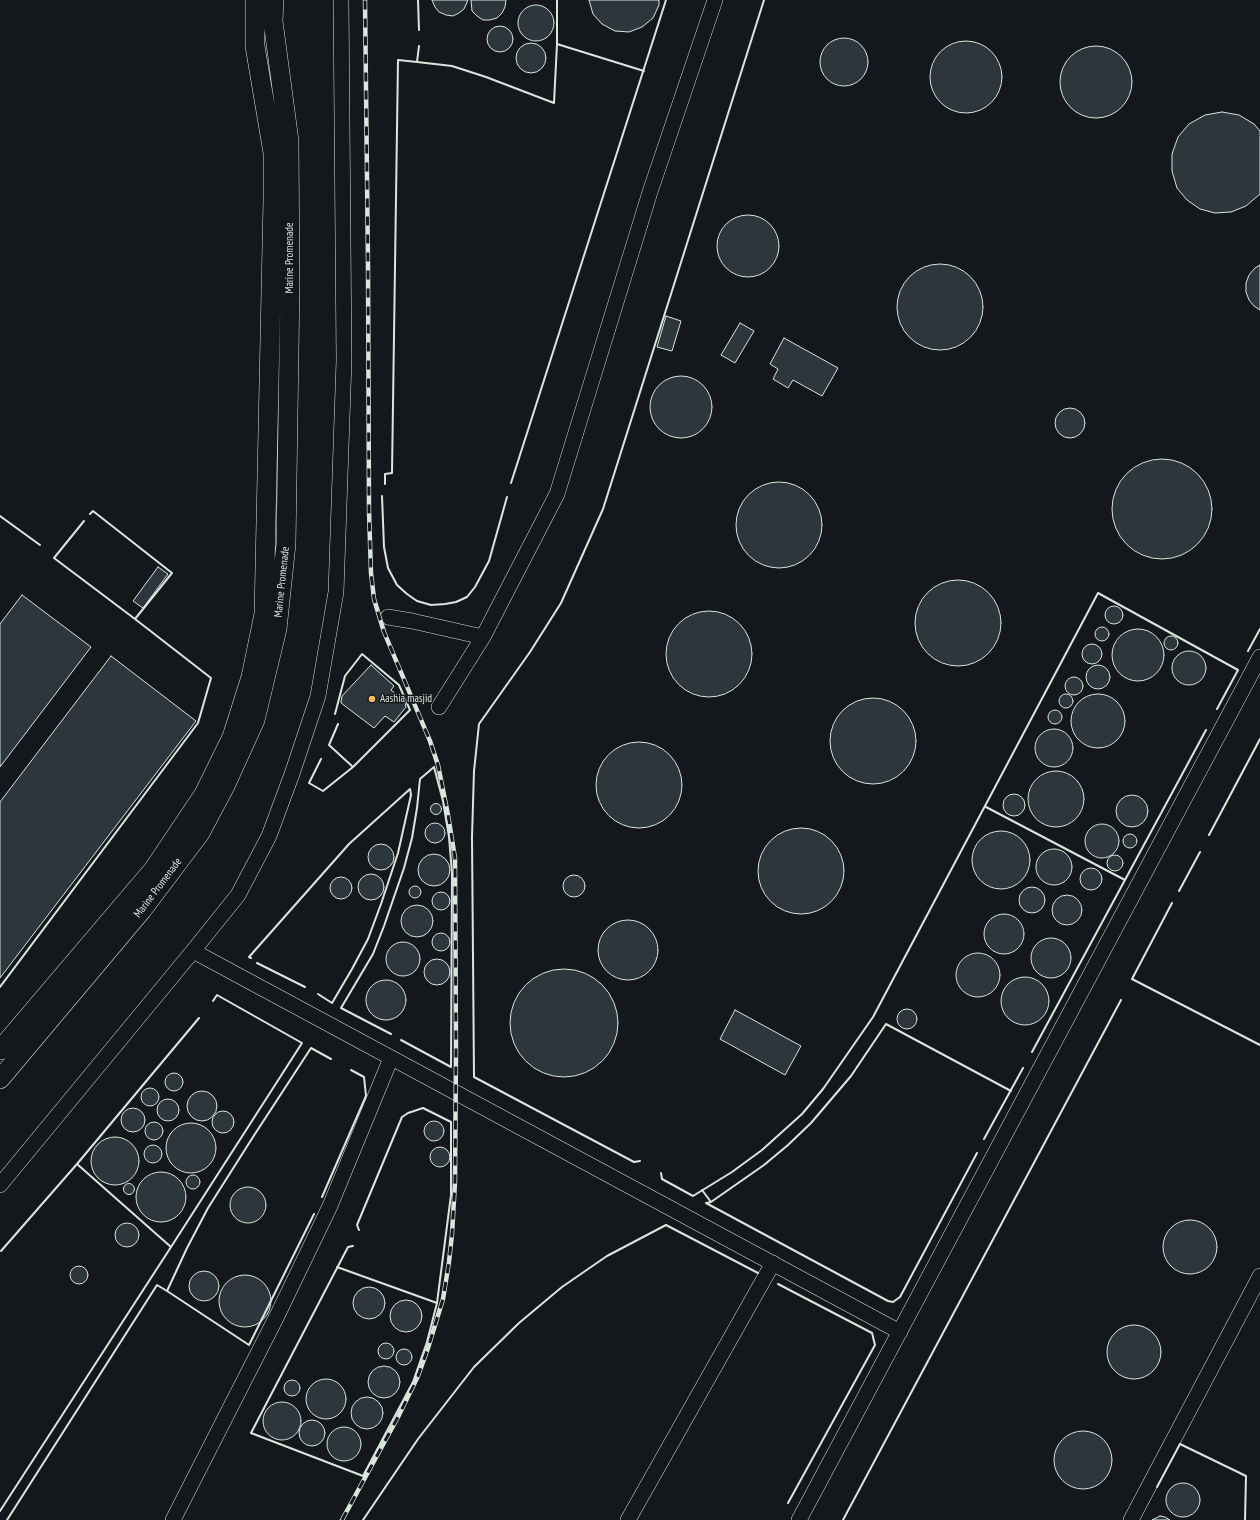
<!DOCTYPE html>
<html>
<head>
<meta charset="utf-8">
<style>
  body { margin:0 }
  canvas { display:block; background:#14181c }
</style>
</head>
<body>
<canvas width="1260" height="1520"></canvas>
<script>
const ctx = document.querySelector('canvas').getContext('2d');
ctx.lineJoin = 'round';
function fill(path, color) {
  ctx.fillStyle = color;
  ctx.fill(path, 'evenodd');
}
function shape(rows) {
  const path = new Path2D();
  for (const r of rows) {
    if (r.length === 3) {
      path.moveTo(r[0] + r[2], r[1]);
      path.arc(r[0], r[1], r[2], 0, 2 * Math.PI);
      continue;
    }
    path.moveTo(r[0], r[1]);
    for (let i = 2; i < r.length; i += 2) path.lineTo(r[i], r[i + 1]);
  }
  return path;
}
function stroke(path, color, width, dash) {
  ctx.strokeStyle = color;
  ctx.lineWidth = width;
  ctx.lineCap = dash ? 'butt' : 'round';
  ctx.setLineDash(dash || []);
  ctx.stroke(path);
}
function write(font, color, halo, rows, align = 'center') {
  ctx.font = font + ' "PT Sans Narrow",sans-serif';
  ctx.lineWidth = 3;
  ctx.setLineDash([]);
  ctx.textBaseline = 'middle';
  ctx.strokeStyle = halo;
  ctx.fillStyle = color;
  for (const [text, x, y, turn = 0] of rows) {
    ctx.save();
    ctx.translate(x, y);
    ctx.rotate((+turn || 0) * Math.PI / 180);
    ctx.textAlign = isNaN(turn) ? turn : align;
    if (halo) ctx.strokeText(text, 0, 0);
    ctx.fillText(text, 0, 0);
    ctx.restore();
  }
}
const building = shape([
  [432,0,468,0,464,9,459,13,453,16,446,15,439,12,435,7,432,0],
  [471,0,506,0,505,7,502,13,497,18,490,20,483,20,477,16,472,11,471,0],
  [589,0,659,0,659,5,653,18,642,27,629,32,615,31,602,24,593,14,589,0],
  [536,23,18],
  [500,39,13],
  [844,62,24],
  [966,77,36],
  [531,58,15],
  [1096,82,36],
  [1222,112,1239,115,1254,124,1260,131,1260,194,1246,206,1231,212,1215,213,1200,209,1187,200,1177,188,1172,171,1172,154,1178,137,1189,124,1205,115,1222,112],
  [748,246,31],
  [940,307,43],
  [1260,265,1260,310,1254,306,1249,300,1246,292,1246,283,1249,275,1255,268,1260,265],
  [666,316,681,321,672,351,657,347,666,316],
  [740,323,754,331,735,363,721,355,740,323],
  [784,338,838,368,822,396,793,380,788,388,773,379,778,369,770,364,784,338],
  [681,407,31],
  [1070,423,15],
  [1162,509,50],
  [779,525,43],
  [158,567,168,574,143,608,133,601,158,567],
  [958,623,43],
  [22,595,91,647,0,767,0,624,22,595],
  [1114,615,9],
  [709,654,43],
  [1102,634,7],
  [1138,655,26],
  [1171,643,7],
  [1092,654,10],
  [1189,668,17],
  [111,656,196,721,0,978,0,802,111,656],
  [371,665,394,686,391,690,405,702,406,707,394,722,385,716,374,728,341,703,342,696,371,665],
  [1098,677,12],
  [1074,686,9],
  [1066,701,7],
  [1098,721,27],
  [873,741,43],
  [1055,717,7],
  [1054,748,19],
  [639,785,43],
  [1056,799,28],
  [1014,805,11],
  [1132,811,16],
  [436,809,5.5],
  [435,833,10],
  [1102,841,17],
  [801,871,43],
  [1001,860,29],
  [1130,841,7],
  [381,857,13],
  [1054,867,18],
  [434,870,16],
  [1115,863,8],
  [1091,879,11],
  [371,887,13],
  [574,886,11],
  [341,888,11],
  [415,892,6],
  [1032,900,13],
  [441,901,9],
  [1067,910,15],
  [417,921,16],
  [1004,934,20],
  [628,950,30],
  [441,942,9],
  [1051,958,20],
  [403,959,17],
  [978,975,22],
  [437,972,13],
  [564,1023,54],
  [1025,1001,24],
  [386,1000,20],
  [907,1019,10],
  [735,1010,801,1046,785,1075,720,1039,735,1010],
  [174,1082,9],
  [150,1097,9],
  [202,1106,15],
  [168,1110,11],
  [133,1120,12],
  [223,1122,11],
  [434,1131,10],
  [154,1131,9],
  [191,1148,25],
  [115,1161,24],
  [153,1154,9],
  [440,1157,10],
  [161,1197,25],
  [193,1182,7],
  [129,1189,5.5],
  [248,1205,18],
  [1190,1247,27],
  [127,1235,12],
  [79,1275,9],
  [204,1286,15],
  [245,1301,26],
  [369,1303,16],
  [406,1316,16],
  [1134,1352,27],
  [386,1351,8],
  [404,1357,8],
  [384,1382,16],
  [326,1399,20],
  [292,1388,8],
  [367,1413,16],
  [282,1421,19],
  [312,1433,13],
  [344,1444,17],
  [1083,1460,29],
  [1183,1500,17],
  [1160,1516,1165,1517,1170,1520,1152,1520,1160,1516]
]);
const minor = shape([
  [388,617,412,621,483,637],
  [439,707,483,637,557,494,650,192,715,0],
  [193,951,900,1332],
  [0,1185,193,951,238,895,269,836,292,774,318,696,336,592,344,360,341,0],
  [173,1520,277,1316,330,1206,391,1058],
  [628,1520,773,1263],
  [799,1520,1260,657],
  [1131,1520,1260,1276]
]);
const major = shape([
  [0,1050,153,870,204,794,232,737,251,677,264,614,273,200,273,153,255,46,255,0],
  [0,1079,142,910,200,833,225,786,255,720,277,629,286,544,290,286,289,141,273,21,274,0]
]);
const rail = shape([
  [342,1520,398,1417,418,1376,428,1348,443,1299,449,1262,452,1234,455,1182,456,1050,455,858,448,815,438,765,430,741,384,632,374,599,371,573,369,511,368,264,365,0]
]);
const wall = shape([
  [418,0,419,30],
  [557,0,557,44],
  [417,62,452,66,486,77,554,103,557,44,644,71],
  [511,483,666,0],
  [385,484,385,474,392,473,398,60,417,62,419,46],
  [382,496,384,547,388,568,397,585,407,594,417,601,431,605,445,604,456,602,467,597,475,587,489,561,507,497],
  [0,516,40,545],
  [84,521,54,558,135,619],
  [1248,651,1260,629],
  [335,714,345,676,362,654,399,685,410,710,353,767,329,745,338,724],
  [321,759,309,783,323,791,353,767],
  [986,807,1125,880],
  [1209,835,1260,739],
  [1179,891,1200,852],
  [1172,903,1132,979,1260,1045],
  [251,958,249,957,349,844,410,789,411,795,398,853,381,904,368,939,352,969,332,1003,318,994],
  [257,963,305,987],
  [0,987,198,723,211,678,135,619,172,573,93,511,90,514],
  [391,1034,341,1008,373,954,384,926,404,868,412,838,417,808,420,779,434,767,443,801,449,837,452,873,451,1067,401,1040],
  [1032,1052,1206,730],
  [984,1139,1023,1068],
  [640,1161,634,1162,474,1077,472,837,474,771,479,724,530,652,561,603,603,509,764,0],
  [77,1164,199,1018],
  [661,1173,662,1179,693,1196,732,1172,762,1150,802,1114,823,1089,873,1017,1098,593,1238,670,1217,709],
  [702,1190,711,1202,706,1203,888,1301,893,1302,900,1297,977,1153],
  [322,1197,366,1096,364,1077,351,1070],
  [711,1202,764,1165,788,1145,811,1123,851,1076,886,1024,1011,1091],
  [353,1246,348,1247,251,1433,363,1476,413,1382,427,1342,437,1303,451,1195,451,1122,423,1108,408,1113,402,1117,357,1225,359,1230],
  [171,1247,302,1043,217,995,213,1001],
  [337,1267,437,1303],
  [778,1284,872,1333,875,1345,788,1503],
  [167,1291,249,1345,314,1214],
  [1157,1487,1180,1444,1246,1476,1245,1520],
  [0,1511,171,1247,77,1164,1,1251],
  [7,1520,157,1285,167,1291,187,1248,208,1208,253,1137,311,1048,331,1059],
  [363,1520,418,1439,474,1367,519,1323,562,1287,607,1256,666,1225,758,1273],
  [843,1520,1121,1000]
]);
const markers = [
  [372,699,4,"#ffb74d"]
];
const streetNames = [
  ["Marine Promenade",290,258,-90],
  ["Marine Promenade",282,582,-84],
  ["Marine Promenade",158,888,-53]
];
const poiNames = [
  ["Aashia masjid",380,699]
];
fill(building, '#2c363c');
stroke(building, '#d8e6dc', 1);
stroke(minor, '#d8e6dc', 16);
stroke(major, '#d8e6dc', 20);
stroke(minor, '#14181c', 15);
stroke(major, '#14181c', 19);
stroke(rail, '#d8e6dc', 4.5);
stroke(rail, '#14181c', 3, [9]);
stroke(wall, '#d8e6dc', 2);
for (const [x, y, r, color] of markers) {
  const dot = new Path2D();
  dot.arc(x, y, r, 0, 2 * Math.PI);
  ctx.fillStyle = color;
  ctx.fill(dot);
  stroke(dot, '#14181c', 1.5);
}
write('11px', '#d8e6dc', '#14181c', streetNames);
write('11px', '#d8e6dc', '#14181c', poiNames, 'left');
</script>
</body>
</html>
